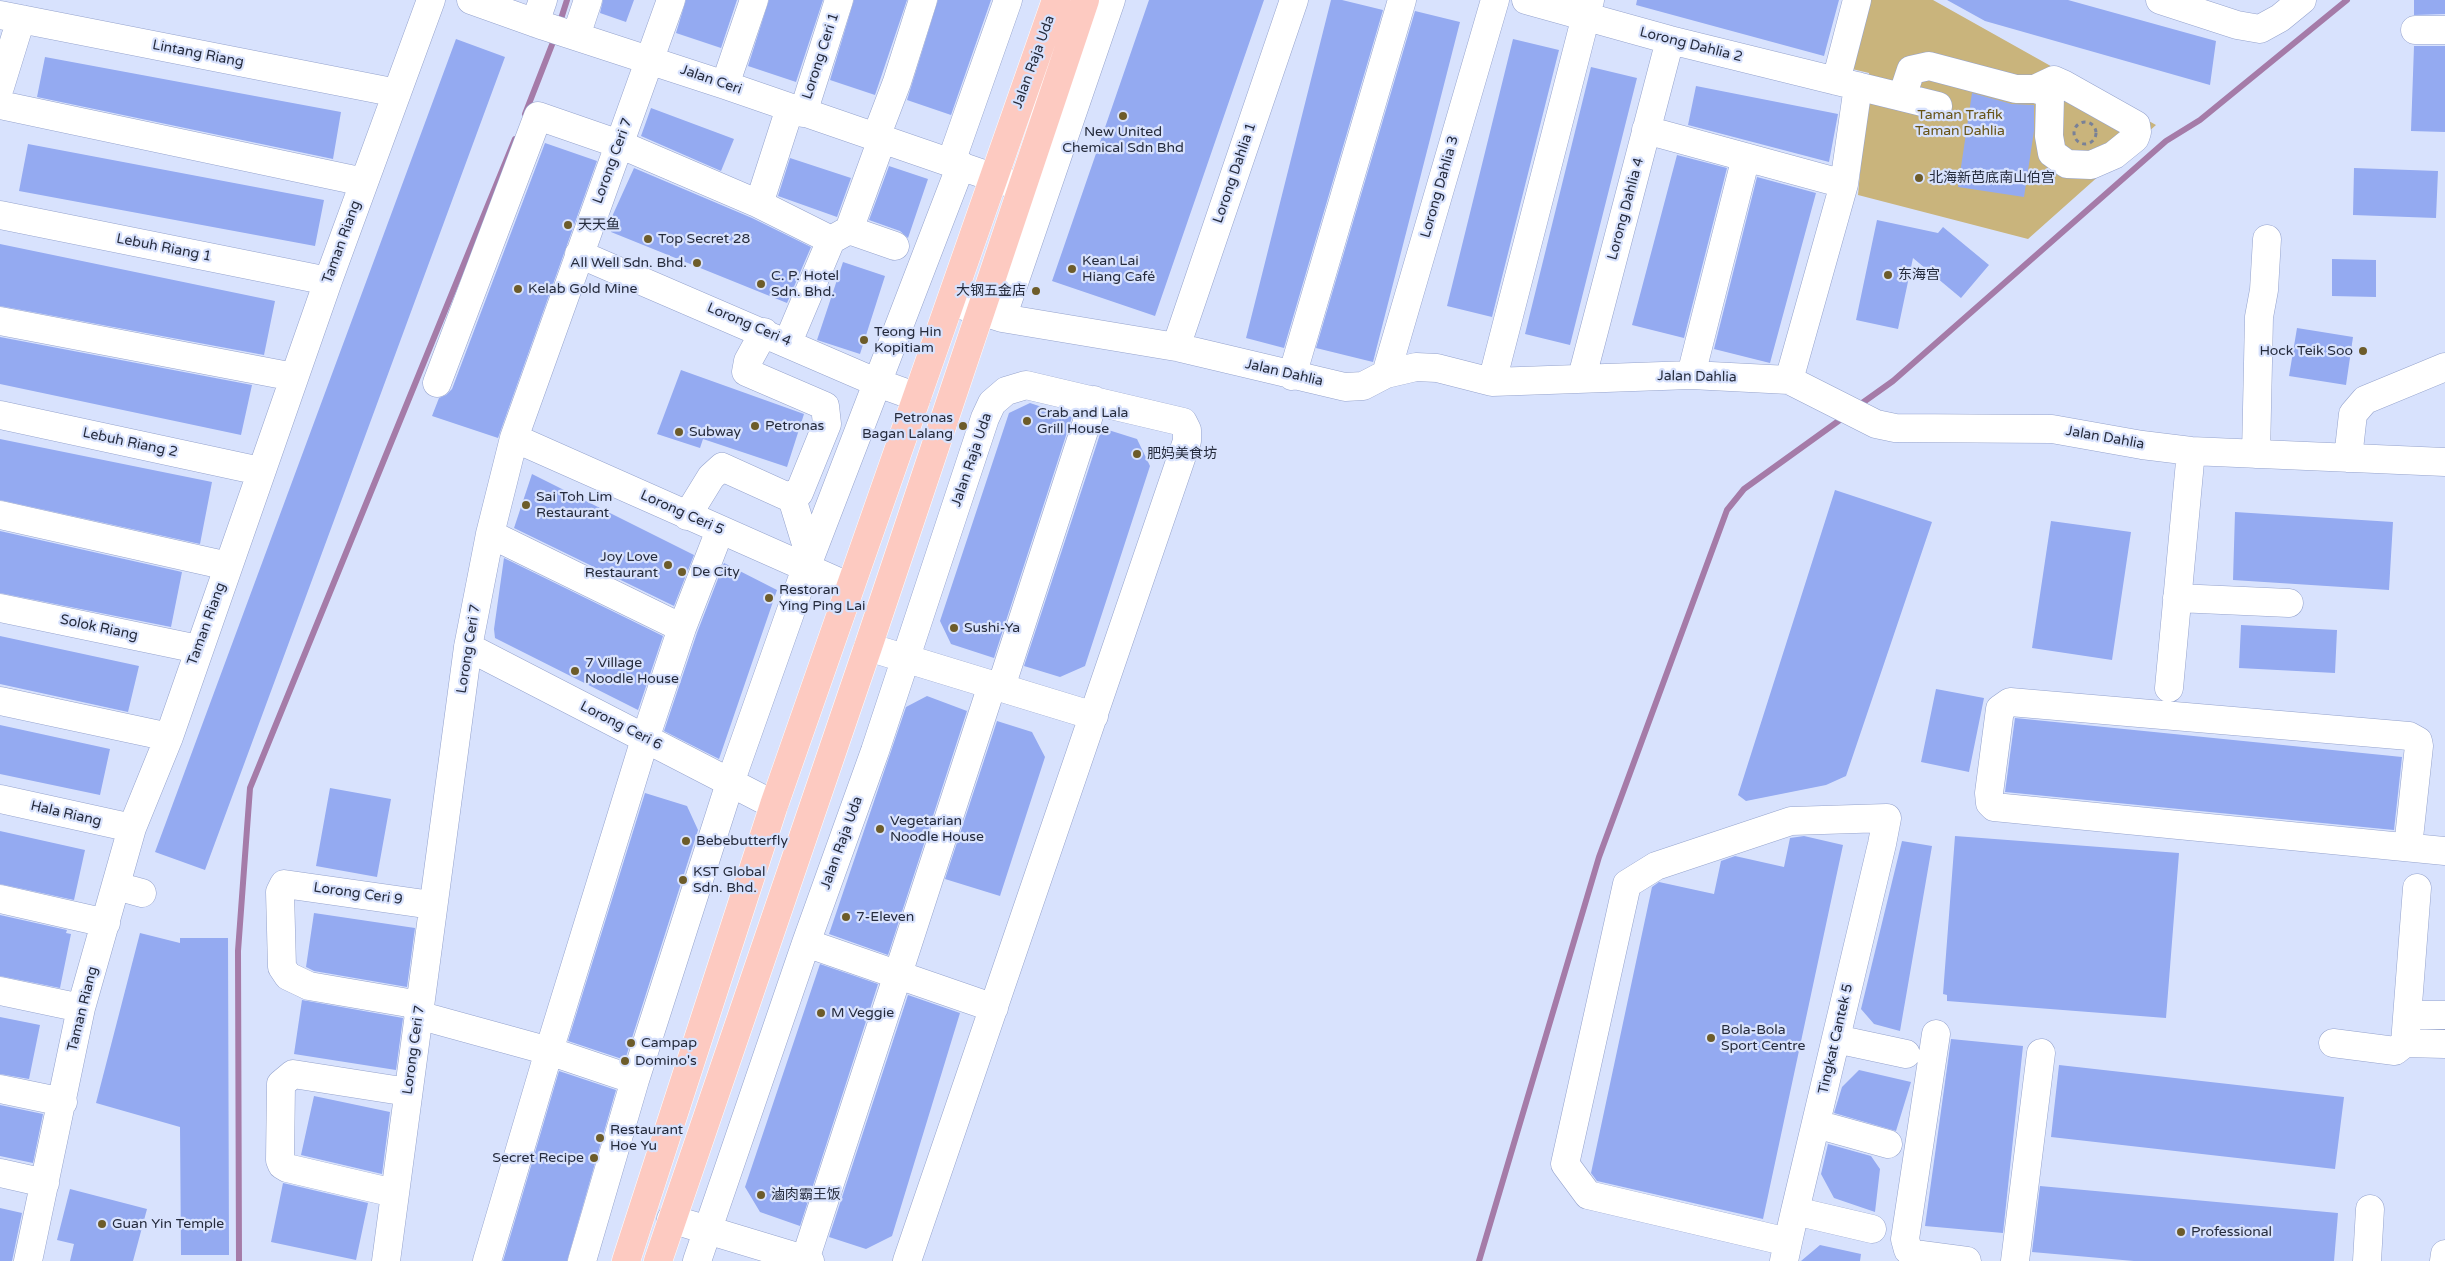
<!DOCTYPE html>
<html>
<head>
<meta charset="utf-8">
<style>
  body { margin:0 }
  canvas { display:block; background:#d8e2fd }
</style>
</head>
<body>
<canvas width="2445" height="1261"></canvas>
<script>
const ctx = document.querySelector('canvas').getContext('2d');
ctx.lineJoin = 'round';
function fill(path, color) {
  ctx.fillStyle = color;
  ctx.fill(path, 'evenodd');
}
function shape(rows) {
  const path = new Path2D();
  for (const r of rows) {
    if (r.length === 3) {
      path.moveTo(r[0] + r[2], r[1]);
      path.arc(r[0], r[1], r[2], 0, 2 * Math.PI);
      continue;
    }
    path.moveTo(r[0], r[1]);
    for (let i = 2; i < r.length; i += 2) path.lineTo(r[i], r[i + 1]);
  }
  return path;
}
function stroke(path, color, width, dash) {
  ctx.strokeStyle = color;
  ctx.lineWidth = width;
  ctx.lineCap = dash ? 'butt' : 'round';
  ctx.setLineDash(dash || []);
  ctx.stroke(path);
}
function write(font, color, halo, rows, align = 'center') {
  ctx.font = font + ' "Varela Round","Noto Sans SC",sans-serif';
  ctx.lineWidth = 4.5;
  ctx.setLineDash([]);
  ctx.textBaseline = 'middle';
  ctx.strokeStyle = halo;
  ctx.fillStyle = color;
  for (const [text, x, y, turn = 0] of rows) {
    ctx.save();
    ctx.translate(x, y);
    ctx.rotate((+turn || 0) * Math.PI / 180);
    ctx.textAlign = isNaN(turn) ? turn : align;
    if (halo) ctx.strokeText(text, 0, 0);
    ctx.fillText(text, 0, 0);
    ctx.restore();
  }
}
const green = shape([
  [1869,0,1933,0,2156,125,2028,239,1858,195,1869,73,1852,69]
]);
const stream = shape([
  [559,25,567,0],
  [525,114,555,37],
  [1858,406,1893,381,2166,141,2200,120,2347,0],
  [239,1261,238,951,250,788,515,139],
  [1479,1261,1599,857,1727,510,1744,489,1844,417]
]);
const building = shape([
  [603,0,634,0,626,22,600,13],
  [686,0,737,0,721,48,676,33],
  [769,0,823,0,796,82,748,66],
  [854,0,907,0,875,95,830,80],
  [938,0,991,0,951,115,907,100],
  [1149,0,1264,0,1155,316,1052,281],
  [1331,0,1342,0,1383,10,1284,348,1246,338],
  [1637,0,1839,0,1824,56,1636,5],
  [1947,0,2068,0,2216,41,2210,85,1985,21],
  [2414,0,2445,0,2445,14,2414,15],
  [1415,11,1460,22,1373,362,1316,348],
  [456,39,505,57,205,870,155,852],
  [1513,39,1559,50,1492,317,1447,306],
  [2414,46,2445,46,2445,132,2411,131],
  [45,57,341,112,333,159,37,97],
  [1591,67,1637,78,1570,345,1525,334],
  [1696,86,1838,114,1829,162,1688,125],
  [1972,93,2012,104,2034,105,2034,131,2024,197,1958,187],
  [651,108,734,139,721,171,641,136],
  [545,143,597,161,498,438,432,416,439,398,446,395,452,389],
  [28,144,324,200,315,246,19,191],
  [1677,155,1727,168,1684,338,1632,325],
  [790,158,851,178,837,217,778,196],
  [889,166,928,179,908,238,900,231,869,220],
  [634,168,752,218,811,247,787,303,611,232,610,221],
  [2354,168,2438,171,2436,218,2353,215],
  [1757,177,1816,193,1770,363,1714,349],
  [1877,220,1938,233,1943,227,1989,265,1961,298,1913,258,1898,329,1856,320],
  [0,244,275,301,264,355,0,306],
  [2332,259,2376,260,2376,297,2332,296],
  [843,262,885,276,860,354,817,340],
  [2297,328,2353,337,2346,385,2289,376],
  [0,337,252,385,241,435,0,384],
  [681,370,804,414,787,467,703,439,700,448,657,434],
  [1030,403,1072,417,994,658,951,644,940,621,1009,413],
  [1102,428,1137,439,1150,466,1085,666,1060,677,1024,666],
  [0,439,212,482,200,544,0,500],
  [532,474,694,555,674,606,514,528],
  [1835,490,1932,522,1846,776,1826,785,1746,801,1738,795],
  [2235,512,2393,522,2389,590,2233,580],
  [2051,521,2131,532,2112,660,2032,648],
  [0,531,182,572,171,627,0,593],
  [504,558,663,636,638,710,495,638,494,629],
  [724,563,777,590,719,759,664,731,697,633],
  [2241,625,2337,630,2335,673,2239,668],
  [0,636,139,666,128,712,0,684],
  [1936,689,1984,698,1969,772,1921,762],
  [927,696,967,711,888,955,829,934,906,707],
  [2015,718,2402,757,2394,830,2005,792],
  [997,721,1032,732,1045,757,1000,896,945,879],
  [0,725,110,749,100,795,0,774],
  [330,788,391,799,377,877,316,866],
  [645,793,687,806,698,830,625,1060,568,1041],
  [0,831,85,850,74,900,0,884],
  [1804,836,1843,845,1763,1219,1597,1181,1591,1173,1652,887,1659,882,1714,894,1721,861,1735,856,1784,867,1790,838],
  [1955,836,2179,853,2166,1018,1947,1001,1947,995,1943,994],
  [1902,841,1932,846,1900,1031,1874,1024,1861,1009],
  [314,913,415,928,407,987,314,971,306,967],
  [0,915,67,930,66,933,71,934,60,988,0,976],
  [140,933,180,943,180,938,228,938,229,1255,181,1255,180,1127,96,1103],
  [820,964,878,984,800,1226,760,1212,745,1187],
  [908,995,960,1013,892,1236,866,1249,829,1237],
  [302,1000,403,1018,396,1070,294,1054],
  [0,1017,40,1025,29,1079,0,1074],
  [1951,1039,2023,1046,2003,1233,1925,1226],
  [2059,1065,2344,1097,2335,1169,2051,1137],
  [1859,1070,1911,1082,1896,1131,1834,1113,1842,1087],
  [559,1071,616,1090,567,1261,503,1261],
  [314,1096,390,1112,382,1174,301,1155],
  [0,1105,43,1114,33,1163,0,1156],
  [1828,1144,1871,1156,1880,1169,1875,1212,1834,1198,1821,1174],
  [283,1183,368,1203,356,1260,271,1242],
  [2040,1186,2338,1213,2334,1261,2134,1261,2032,1252],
  [70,1189,147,1209,133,1261,70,1261,74,1244,57,1240],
  [0,1208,22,1213,12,1261,0,1261],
  [1820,1245,1861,1254,1860,1261,1801,1261]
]);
const path = shape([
  [2085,133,11]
]);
const minor = shape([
  [471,0,544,26,725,85,1021,187],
  [1526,0,1670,40,1938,106],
  [2160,0,2237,25,2260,29,2280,18,2302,0],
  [0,15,397,93],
  [535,23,543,0],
  [2415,30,2445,30],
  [576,36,588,0],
  [1836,81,1857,0],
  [725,85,754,0],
  [0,87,21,19],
  [1902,97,1911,70,1929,66,2016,89,2035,89,2046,92,2050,97,2049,136,2052,153,2067,164,2091,165,2114,155,2135,138,2137,132,2136,125,2063,84,2054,80,2035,89],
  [0,105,364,182],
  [803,113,839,0],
  [1646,130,1844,184],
  [876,137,897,82,923,0],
  [951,162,1008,0],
  [759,204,790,108],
  [0,215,328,281],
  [849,230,882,139],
  [579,254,878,383,917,397],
  [951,302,1002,318,1176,347,1345,387,1363,386,1386,374,1416,367,1437,368,1492,382,1691,375,1789,380,1876,424,1895,428,2052,429,2142,445,2191,451,2445,462],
  [1002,318,1111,0],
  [0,321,294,377],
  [788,342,831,240],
  [1176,347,1294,0],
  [1386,374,1495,0],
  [1691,375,1746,157],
  [1292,376,1402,0],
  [1582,377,1670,40],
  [1789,380,1844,184,1858,86],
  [1492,382,1590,0],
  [437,383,538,116,619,144,759,204,831,240,849,230,895,246],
  [0,415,260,471],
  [514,438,850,587],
  [2256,454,2259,317,2264,290,2267,239],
  [2348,458,2353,414,2365,400,2445,367],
  [791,495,810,557],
  [0,515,228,566],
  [687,516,711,477,722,467,786,496,799,493,827,424,825,406,746,372,748,361,764,332],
  [490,534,682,628],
  [2177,598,2289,603],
  [0,608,198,649],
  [468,647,774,805],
  [868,647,1094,716],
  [1001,687,1094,400],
  [2169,688,2191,451],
  [0,701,169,737],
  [0,799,132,828],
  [2408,847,2419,746,2418,741,2409,736,2010,702,2000,709,1989,793,1990,803,1994,807,2445,851],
  [116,886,142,893],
  [0,899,106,923],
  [806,943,994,1008],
  [0,991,81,1008],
  [420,1005,309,986,288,976,282,967,280,892,284,884,432,905],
  [418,1015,549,1051,635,1080],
  [2409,1015,2445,1015],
  [1936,1034,1905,1239,1908,1250,1914,1254,1967,1261],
  [1836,1039,1906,1054],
  [2333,1043,2395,1051,2405,1043,2417,888],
  [2405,1043,2445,1044],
  [0,1089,63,1102],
  [1816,1124,1888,1144],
  [0,1173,45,1183],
  [394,1193,287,1168,282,1165,280,1160,281,1084,293,1074,408,1092],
  [1795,1211,1872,1229],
  [671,1219,810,1261],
  [805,1260,992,685],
  [28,1261,81,1008,132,828,169,737,328,281,431,0],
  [386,1261,468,647,490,534,514,438,671,0],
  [487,1261,549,1051,645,739,682,628,720,530],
  [582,1261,635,1080,730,783,806,568,961,165],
  [697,1261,806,943,875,751,985,418,992,403,1006,391,1026,385,1183,422,1187,430,1187,441,907,1261],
  [1784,1261,1788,1242,1795,1211,1882,844,1887,818,1791,821,1656,866,1627,884,1565,1164,1588,1195,1788,1242],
  [2015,1261,2041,1053],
  [2367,1261,2370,1209],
  [2444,1261,2445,1254]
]);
const major = shape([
  [626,1261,774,805,1056,0],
  [658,1261,868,647,1085,0]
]);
const markers = [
  [1123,116,5,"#6d5c2a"],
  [1919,178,5,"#6d5c2a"],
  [568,225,5,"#6d5c2a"],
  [648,239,5,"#6d5c2a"],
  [697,263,5,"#6d5c2a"],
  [1072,269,5,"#6d5c2a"],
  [1888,275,5,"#6d5c2a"],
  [761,284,5,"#6d5c2a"],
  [518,289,5,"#6d5c2a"],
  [1036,291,5,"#6d5c2a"],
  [864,340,5,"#6d5c2a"],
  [2363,351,5,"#6d5c2a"],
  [1027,421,5,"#6d5c2a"],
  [755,426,5,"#6d5c2a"],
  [963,426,5,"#6d5c2a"],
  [679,432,5,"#6d5c2a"],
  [1137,454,5,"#6d5c2a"],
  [526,505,5,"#6d5c2a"],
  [668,565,5,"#6d5c2a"],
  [682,572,5,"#6d5c2a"],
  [769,598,5,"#6d5c2a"],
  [954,628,5,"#6d5c2a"],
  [575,671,5,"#6d5c2a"],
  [880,829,5,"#6d5c2a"],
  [686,841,5,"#6d5c2a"],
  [683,880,5,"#6d5c2a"],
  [846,917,5,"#6d5c2a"],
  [821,1013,5,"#6d5c2a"],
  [1711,1038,5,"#6d5c2a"],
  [631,1043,5,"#6d5c2a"],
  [625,1061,5,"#6d5c2a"],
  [600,1138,5,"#6d5c2a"],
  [594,1158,5,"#6d5c2a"],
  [761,1195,5,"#6d5c2a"],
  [102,1224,5,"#6d5c2a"],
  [2181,1232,5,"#6d5c2a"]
];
const streetNames = [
  ["Lorong Dahlia 2",1691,45,14],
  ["Lintang Riang",198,54,11],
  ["Lorong Ceri 1",821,56,-72],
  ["Jalan Raja Uda",1034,62,-70],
  ["Jalan Ceri",711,80,19],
  ["Lorong Ceri 7",613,161,-70],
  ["Lorong Dahlia 1",1235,173,-71],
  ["Lorong Dahlia 3",1440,187,-74],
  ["Lorong Dahlia 4",1626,209,-75],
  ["Taman Riang",342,242,-70],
  ["Lebuh Riang 1",164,248,11],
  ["Lorong Ceri 4",749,325,23],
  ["Jalan Dahlia",1284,373,13],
  ["Jalan Dahlia",1697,377,1],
  ["Jalan Dahlia",2105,438,10],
  ["Lebuh Riang 2",130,443,12],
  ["Jalan Raja Uda",972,460,-71],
  ["Lorong Ceri 5",682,513,24],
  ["Taman Riang",207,624,-70],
  ["Solok Riang",99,628,12],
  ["Lorong Ceri 7",469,649,-81],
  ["Lorong Ceri 6",621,726,27],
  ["Hala Riang",66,814,13],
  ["Jalan Raja Uda",842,843,-70],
  ["Lorong Ceri 9",358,894,8],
  ["Taman Riang",83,1009,-76],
  ["Tingkat Cantek 5",1836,1039,-77],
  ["Lorong Ceri 7",414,1050,-82]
];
const parkNames = [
  ["Taman Trafik",1960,115],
  ["Taman Dahlia",1960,131]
];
const poiNames = [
  ["New United",1123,132,"center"],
  ["Chemical Sdn Bhd",1123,148,"center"],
  ["北海新芭底南山伯宫",1929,178],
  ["天天鱼",578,225],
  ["Top Secret 28",658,239],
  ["Kean Lai",1082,261],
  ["Hiang Café",1082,277],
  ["All Well Sdn. Bhd.",687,263,"right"],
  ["东海宫",1898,275],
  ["C. P. Hotel",771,276],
  ["Sdn. Bhd.",771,292],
  ["Kelab Gold Mine",528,289],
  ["大钢五金店",1026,291,"right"],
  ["Teong Hin",874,332],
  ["Kopitiam",874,348],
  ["Hock Teik Soo",2353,351,"right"],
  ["Crab and Lala",1037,413],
  ["Grill House",1037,429],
  ["Petronas",953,418,"right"],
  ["Bagan Lalang",953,434,"right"],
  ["Petronas",765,426],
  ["Subway",689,432],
  ["肥妈美食坊",1147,454],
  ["Sai Toh Lim",536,497],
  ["Restaurant",536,513],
  ["Joy Love",658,557,"right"],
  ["Restaurant",658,573,"right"],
  ["De City",692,572],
  ["Restoran",779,590],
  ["Ying Ping Lai",779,606],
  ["Sushi-Ya",964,628],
  ["7 Village",585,663],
  ["Noodle House",585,679],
  ["Vegetarian",890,821],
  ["Noodle House",890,837],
  ["Bebebutterfly",696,841],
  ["KST Global",693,872],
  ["Sdn. Bhd.",693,888],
  ["7-Eleven",856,917],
  ["M Veggie",831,1013],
  ["Bola-Bola",1721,1030],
  ["Sport Centre",1721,1046],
  ["Campap",641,1043],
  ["Domino's",635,1061],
  ["Restaurant",610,1130],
  ["Hoe Yu",610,1146],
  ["Secret Recipe",584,1158,"right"],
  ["滷肉霸王饭",771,1195],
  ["Guan Yin Temple",112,1224],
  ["Professional",2191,1232]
];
fill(green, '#c9b47c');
stroke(stream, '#a57ba8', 6);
fill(building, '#94aaf1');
stroke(minor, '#95a3cd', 29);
stroke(major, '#fff', 29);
stroke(path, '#798197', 3, [4, 4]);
stroke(minor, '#fff', 28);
stroke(major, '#fdcac1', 28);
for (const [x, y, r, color] of markers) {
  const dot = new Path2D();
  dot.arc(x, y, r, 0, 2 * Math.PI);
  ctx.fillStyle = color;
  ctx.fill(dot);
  stroke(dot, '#d8e2fd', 2);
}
write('14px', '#252b3c', '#d8e2fd', streetNames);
write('14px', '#675316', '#d8e2fd', parkNames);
write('14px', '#252b3c', '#d8e2fd', poiNames, 'left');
</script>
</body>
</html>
